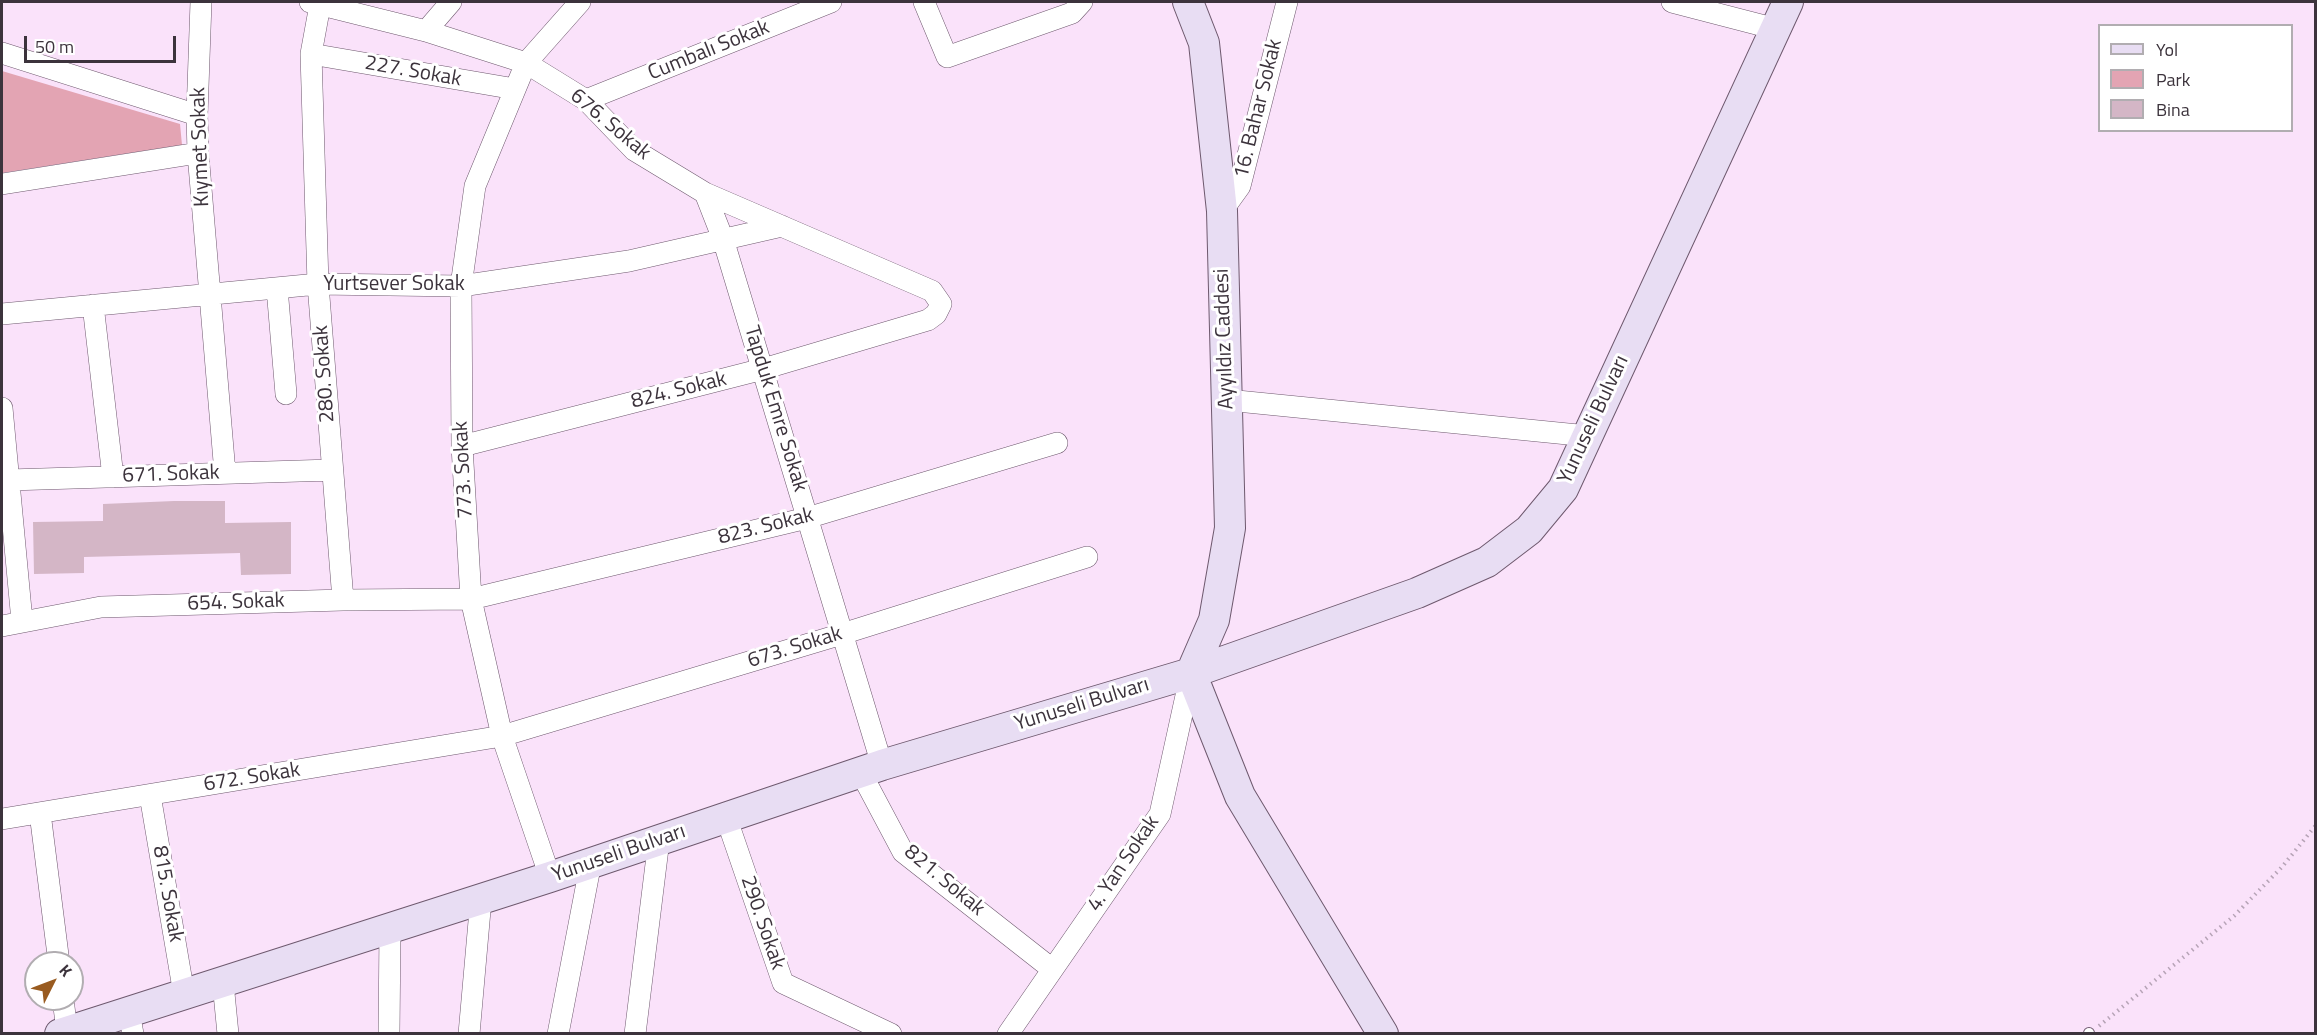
<!DOCTYPE html>
<html>
<head>
<meta charset="utf-8">
<style>
  body { margin:0 }
  #map { position:relative; width:2317px; height:1035px; overflow:hidden; background:#fae2fa; font-family:"Titillium Web",sans-serif }
  canvas { display:block }
  .frame { position:absolute; inset:0; border:3px solid #3c333c; pointer-events:none }
  .legend { position:absolute; left:2098px; top:24px; width:195px; height:108px; box-sizing:border-box; background:#fff; border:2px solid #b1adb1; margin:0; padding:8px 10px; list-style:none; font-size:18px; color:#3c333c }
  .legend li { display:flex; align-items:center; gap:12px; height:30px }
  .legend b { width:30px; border:2px solid #b1adb1 }
  .north { position:absolute; left:24px; top:951px; width:60px; height:60px; box-sizing:border-box; background:#fff; border:2px solid #b1adb1; border-radius:50%; rotate:48deg; font-size:16px; font-weight:700; line-height:24px; text-align:center; color:#3c333c }
  .north::after { content:''; display:block; margin:auto; width:21px; height:27px; background:#995b20; clip-path:polygon(50% 0,100% 100%,50% 72%,0 100%) }
  .scale { position:absolute; left:24px; top:36px; width:152px; height:27px; box-sizing:border-box; border:3px solid #3c333c; border-top:0; padding-left:8px; font-size:18px; line-height:21px; white-space:nowrap; color:#3c333c; -webkit-text-stroke:4px #fff; paint-order:stroke }
</style>
</head>
<body>
<div id="map">
<canvas width="2317" height="1035"></canvas>
<div class="frame"></div>
<ul class="legend">
<li><b style="height:8px;background:#e8ddf3"></b>Yol</li>
<li><b style="height:16px;background:#e3a4b3"></b>Park</li>
<li><b style="height:16px;background:#d4b6c6"></b>Bina</li>
</ul>
<div class="north">K</div>
<div class="scale">50 m</div>
</div>
<script>
const ctx = document.querySelector('canvas').getContext('2d');
ctx.lineJoin = 'round';
function fill(path, color) {
  ctx.fillStyle = color;
  ctx.fill(path, 'evenodd');
}
function shape(rows) {
  const path = new Path2D();
  for (const r of rows) {
    path.moveTo(r[0], r[1]);
    for (let i = 2; i < r.length; i += 2) path.lineTo(r[i], r[i + 1]);
  }
  return path;
}
function stroke(path, color, width, dash) {
  ctx.strokeStyle = color;
  ctx.lineWidth = width;
  ctx.lineCap = dash ? 'butt' : 'round';
  ctx.setLineDash(dash || []);
  ctx.stroke(path);
}
function write(font, color, halo, rows, align = 'center') {
  ctx.font = font + ' "Titillium Web",sans-serif';
  ctx.lineWidth = 6;
  ctx.setLineDash([]);
  ctx.textBaseline = 'middle';
  ctx.strokeStyle = halo;
  ctx.fillStyle = color;
  for (const [text, x, y, turn = 0] of rows) {
    ctx.save();
    ctx.translate(x, y);
    ctx.rotate((+turn || 0) * Math.PI / 180);
    ctx.textAlign = isNaN(turn) ? turn : align;
    if (halo) ctx.strokeText(text, 0, 0);
    ctx.fillText(text, 0, 0);
    ctx.restore();
  }
}
const green = shape([
  [2,71,180,124,182,145,2,173]
]);
const building = shape([
  [174,501,225,501,225,523,291,522,291,574,241,575,240,553,84,557,84,573,34,574,33,522,103,521,103,504]
]);
const path = shape([
  [2099,1026,2234,916,2282,867,2316,825]
]);
const lane = shape([
  [2089,1034,2089,1033]
]);
const street = shape([
  [201,2,197,115,198,153,225,473],
  [310,2,426,31,526,63,586,100,634,150,705,193,932,291,941,304,936,314,928,320,763,369,462,446],
  [324,2,320,5,311,54,318,284,343,600],
  [924,2,947,57,1072,13,1082,2],
  [1672,2,1776,29],
  [426,31,451,2],
  [2,53,197,115],
  [311,54,515,89],
  [586,100,831,2],
  [2,184,198,153],
  [705,193,723,239,882,765],
  [1222,211,1240,186,1287,2],
  [277,288,286,394],
  [93,305,113,477],
  [2,314,318,284,461,286,629,261,782,226],
  [1227,400,1588,436],
  [2,408,22,621],
  [9,480,332,470],
  [2,626,101,607,343,600,471,599,807,518,1057,443],
  [861,773,903,852,1052,969],
  [150,795,184,994],
  [40,813,59,963],
  [726,817,783,983,891,1034],
  [2,819,502,736,842,634,1087,557],
  [550,877,502,736,471,599,462,446,461,286,475,186,526,63,580,2],
  [223,983,228,1034],
  [63,999,67,1031],
  [129,1012,133,1034],
  [389,1034,390,929],
  [469,1034,481,899],
  [558,1034,591,862],
  [635,1034,659,840],
  [1008,1034,1160,814,1191,673]
]);
const secondary = shape([
  [1188,2,1204,43,1222,211,1230,528,1214,620,1191,673,1240,796,1383,1034],
  [60,1034,550,877,882,765,1191,673,1417,593,1487,562,1529,530,1563,489,1788,2]
]);
const streetNames = [
  ["Cumbalı Sokak",709,51,-22],
  ["227. Sokak",413,72,10],
  ["16. Bahar Sokak",1259,109,-76],
  ["676. Sokak",610,125,40],
  ["Kıymet Sokak",201,147,-92],
  ["Yurtsever Sokak",394,285],
  ["Ayyıldız Caddesi",1225,339,-92],
  ["280. Sokak",325,374,-94],
  ["824. Sokak",679,391,-14],
  ["Tapduk Emre Sokak",775,409,73],
  ["Yunuseli Bulvarı",1594,420,-65],
  ["773. Sokak",464,470,-93],
  ["671. Sokak",171,475,-2],
  ["823. Sokak",766,527,-14],
  ["654. Sokak",236,603,-2],
  ["673. Sokak",795,648,-17],
  ["Yunuseli Bulvarı",1082,705,-17],
  ["672. Sokak",252,778,-9],
  ["Yunuseli Bulvarı",619,854,-19],
  ["4. Yan Sokak",1124,864,-56],
  ["821. Sokak",944,881,40],
  ["815. Sokak",167,894,80],
  ["290. Sokak",762,923,71]
];
fill(green, '#e3a4b3');
fill(building, '#d4b6c6');
stroke(lane, '#6e596e', 12);
stroke(street, '#6e596e', 22);
stroke(secondary, '#6e596e', 32);
stroke(path, '#b7a4b7', 4, [1.5, 4.5]);
stroke(lane, '#fff', 10);
stroke(street, '#fff', 21);
stroke(secondary, '#e8ddf3', 30);
write('21px', '#3c333c', '#fff', streetNames);
</script>
</body>
</html>
